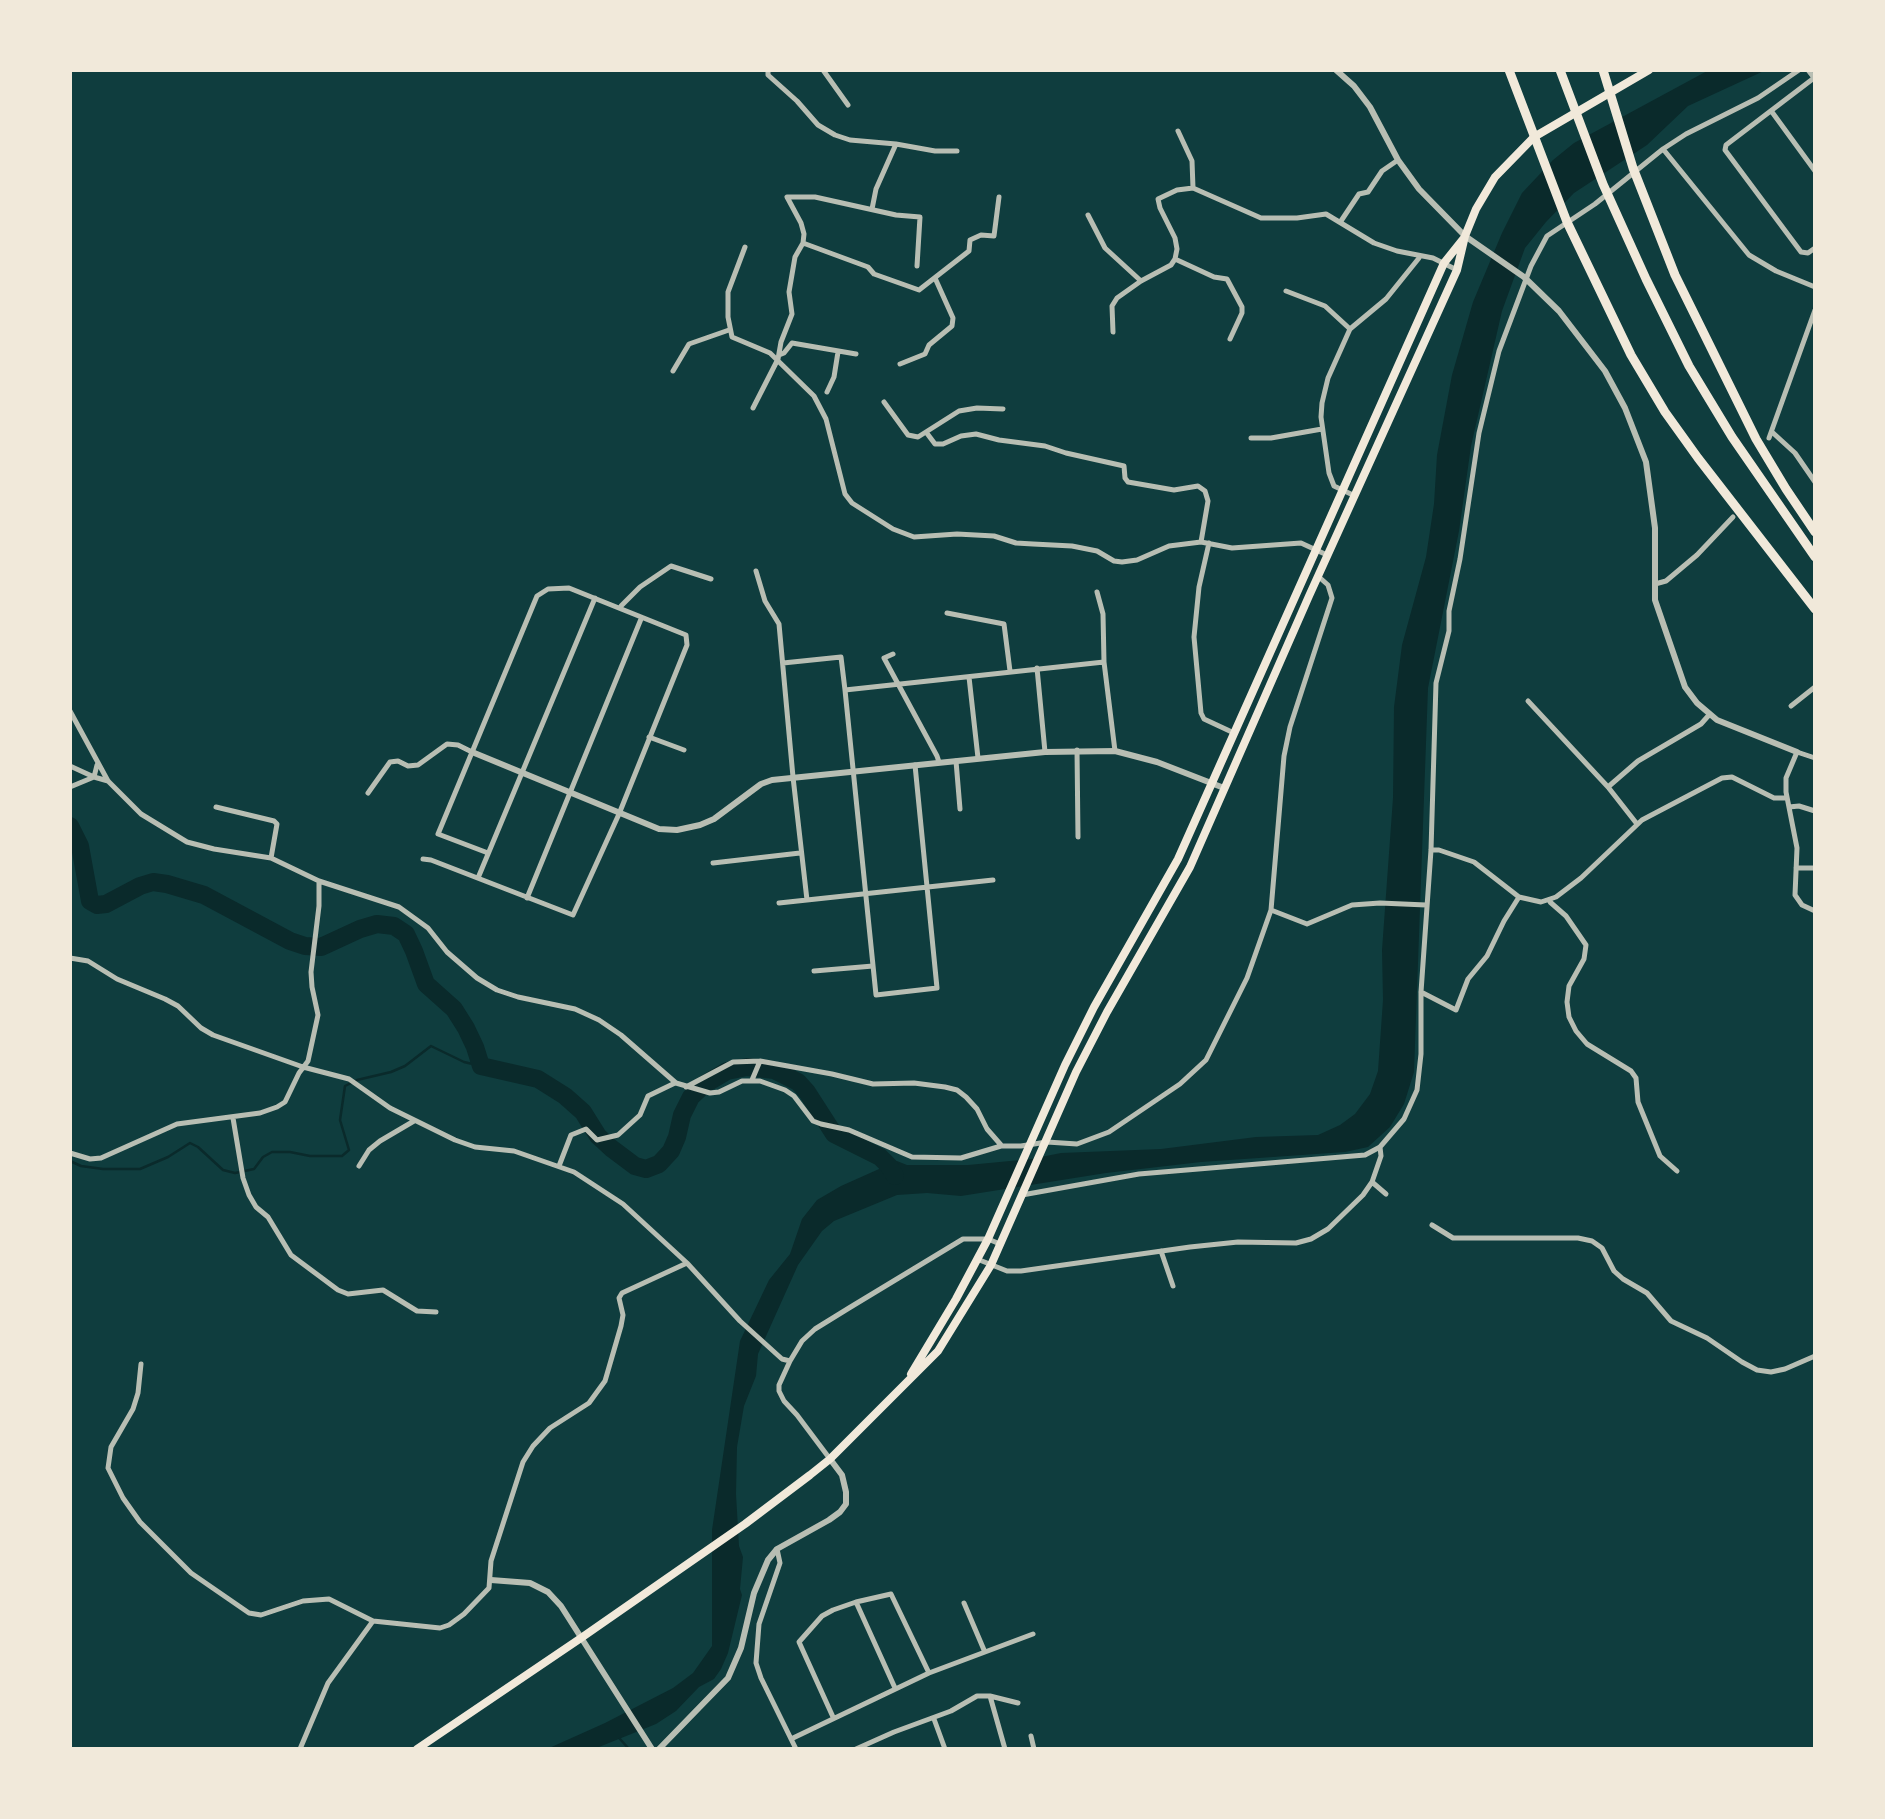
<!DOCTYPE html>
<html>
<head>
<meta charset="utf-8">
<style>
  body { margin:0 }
  #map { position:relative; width:1885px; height:1819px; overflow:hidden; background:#0f3d3e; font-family:Poppins,sans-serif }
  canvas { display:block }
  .frame { position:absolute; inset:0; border:72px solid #f1e9da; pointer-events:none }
</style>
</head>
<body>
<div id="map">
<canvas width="1885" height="1819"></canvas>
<div class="frame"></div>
</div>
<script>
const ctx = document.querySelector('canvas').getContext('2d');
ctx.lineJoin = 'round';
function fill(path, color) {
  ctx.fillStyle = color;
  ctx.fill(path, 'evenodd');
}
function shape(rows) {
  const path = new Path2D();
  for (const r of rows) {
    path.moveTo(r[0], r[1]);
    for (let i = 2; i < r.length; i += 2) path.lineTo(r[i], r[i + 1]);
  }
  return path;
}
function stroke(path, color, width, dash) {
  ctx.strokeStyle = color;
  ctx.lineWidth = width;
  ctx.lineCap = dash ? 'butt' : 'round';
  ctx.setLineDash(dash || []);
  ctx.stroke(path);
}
const water = shape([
  [1709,70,1766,70,1688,106,1647,145,1574,193,1546,222,1525,248,1502,311,1471,446,1459,531,1428,688,1414,1072,1404,1104,1390,1127,1368,1147,1345,1152,1201,1162,1106,1173,961,1196,927,1193,897,1195,834,1221,822,1231,798,1265,758,1354,756,1376,744,1406,737,1447,736,1494,739,1546,743,1557,740,1589,742,1595,728,1653,721,1669,714,1679,699,1687,676,1711,656,1724,594,1749,547,1749,605,1723,673,1688,693,1673,712,1646,712,1530,740,1341,769,1280,790,1254,802,1219,817,1200,841,1186,897,1161,907,1165,968,1165,1031,1159,1061,1153,1161,1149,1256,1137,1318,1135,1340,1125,1355,1114,1370,1094,1378,1071,1383,1000,1382,950,1393,798,1394,707,1402,645,1426,557,1434,504,1437,455,1452,375,1473,302,1502,233,1522,193,1553,160,1574,143]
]);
const stream = shape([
  [70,1161,81,1166,103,1169,140,1169,168,1157,190,1143,198,1147,223,1170,235,1173,254,1169,263,1157,272,1152,290,1152,310,1156,342,1156,349,1150,340,1120,345,1086,357,1080,391,1072,405,1066,431,1046,464,1062,481,1066],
  [620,1739,629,1749]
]);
const river = shape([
  [70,826,80,846,90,901,97,905,106,904,140,886,153,882,167,884,204,895,290,941,305,946,321,947,360,929,377,924,394,926,406,934,414,951,426,984,454,1009,466,1028,475,1047,481,1066,538,1079,565,1096,583,1112,598,1136,611,1148,635,1166,646,1169,659,1164,671,1151,677,1137,682,1115,691,1097,705,1084,727,1071,747,1067,774,1070,798,1082,807,1092,834,1134,880,1157,889,1166,895,1176]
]);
const minor = shape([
  [768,70,768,75,797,101,818,125,835,135,850,140,896,144,935,151,957,151],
  [823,70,848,105],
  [1808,70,1815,79],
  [1814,78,1726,145,1725,150,1801,252,1808,253,1815,248],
  [1772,112,1815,171],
  [1178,131,1192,161,1193,188],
  [1663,149,1749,255,1776,271,1815,287],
  [872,209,876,189,896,144],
  [1088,215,1105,248,1141,281],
  [1341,221,1359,194,1368,192,1382,171,1398,160],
  [803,243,868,267,874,274,919,290,969,251,970,240,981,235,994,236,999,197],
  [745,247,728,292,728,317,732,337,770,353,814,396,826,419,845,494,852,503,893,529,914,537,957,534,994,536,1016,543,1033,544,1072,546,1097,551,1114,561,1122,562,1137,560,1169,546,1201,542,1232,548,1301,543,1327,555],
  [1175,259,1214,277,1227,279,1242,307,1242,313,1230,339],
  [1286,291,1325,306,1350,329],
  [1113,332,1112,306,1117,298,1141,281,1171,265,1175,259,1177,249,1175,238,1160,208,1158,199,1177,190,1193,188,1261,218,1297,218,1326,214,1374,243,1397,251,1433,258,1457,270],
  [779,355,784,353,792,343,856,354],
  [900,364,925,354,929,345,952,326,953,318,935,278],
  [673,371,689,344,729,330],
  [827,392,834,377,838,352],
  [884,402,908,435,918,437,959,411,977,408,1003,409],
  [753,408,778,359,781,342,792,314,789,292,795,257,803,243,804,234,801,223,787,197,815,197,896,215,920,217,917,266],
  [926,432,935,444,943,444,961,436,976,434,999,440,1045,446,1066,453,1124,466,1125,478,1128,482,1174,490,1198,486,1205,491,1208,501,1201,542],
  [1772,432,1795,453,1815,482],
  [1251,438,1271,438,1322,429],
  [1769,438,1815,310],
  [1355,496,1334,486,1329,473,1321,417,1322,403,1328,378,1350,329,1386,299,1419,258],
  [1209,543,1199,587,1194,637,1201,713,1204,719,1234,733],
  [756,571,765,601,779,624,793,777,807,900],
  [1655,584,1666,581,1697,555,1733,517],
  [1097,592,1103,614,1104,662,1115,751],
  [621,606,640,587,671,566,711,579],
  [947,613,1004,624,1010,671],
  [893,654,884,658,937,756,939,762],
  [783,663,841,657,845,690],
  [1037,668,1045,752],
  [969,677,978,758],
  [1528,701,1608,787,1637,824],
  [1791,706,1815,687],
  [70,711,108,781,141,814,187,842,214,849,271,858,319,881,399,907,428,928,447,952,477,978,497,990,518,997,575,1009,599,1020,621,1035,676,1083,710,1093,719,1092,742,1081,760,1081,785,1090,794,1096,813,1121,821,1124,849,1130,912,1157,961,1158,1001,1146,1021,1146,1047,1142,1077,1144,1109,1132,1180,1084,1206,1060,1247,978,1271,910,1284,756,1290,727,1332,598,1328,585,1319,577],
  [649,737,684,750],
  [1077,750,1078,837],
  [1815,758,1797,752,1786,778,1786,792,1797,848,1795,895,1802,905,1815,911],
  [956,761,960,809],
  [915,765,937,988,876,995,845,690,1104,662],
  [70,766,94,777,97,765],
  [70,787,94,777,108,781],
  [1608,787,1638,761,1701,724,1709,715],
  [368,793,390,762,398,761,408,766,418,765,447,744,458,745,472,752],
  [216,807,274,821,277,824,271,858],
  [1789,807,1799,806,1815,811],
  [1431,850,1439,850,1474,862,1519,897,1541,902,1556,897,1581,878,1642,820,1722,778,1732,777,1774,798,1787,798],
  [423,859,431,860,573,915,619,814,687,645,686,635,569,588,548,589,537,596,438,834,488,853],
  [713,863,800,853],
  [1796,868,1815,868],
  [478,878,595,598],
  [527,898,641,619],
  [1550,902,1566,916,1586,945,1584,959,1569,986,1567,1002,1569,1017,1576,1031,1587,1044,1631,1071,1636,1078,1638,1102,1660,1156,1677,1171],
  [779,903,993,880],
  [1271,910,1307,924,1352,905,1380,903,1426,905],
  [70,958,88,961,117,979,165,999,178,1006,201,1028,213,1035,303,1067,349,1079,390,1108,455,1140,475,1147,514,1151,574,1172,623,1204,687,1263,740,1321,782,1359,790,1361],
  [814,971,873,966],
  [1421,992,1456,1010,1468,979,1487,956,1504,921,1519,897],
  [752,1080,760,1061,832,1074,873,1084,914,1083,945,1087,957,1090,966,1097,977,1109,987,1129,1001,1145],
  [686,1087,733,1062,760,1061],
  [233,1118,243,1178,249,1195,256,1207,268,1217,291,1255,338,1290,348,1294,383,1290,417,1311,436,1312],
  [70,1153,90,1159,101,1158,177,1124,260,1113,277,1107,285,1102,299,1073,308,1061,318,1015,312,987,311,972,319,906,319,881],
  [359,1166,369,1150,380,1141,414,1121],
  [559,1166,571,1135,586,1129,597,1140,618,1135,640,1115,648,1096,675,1083],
  [1372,1182,1386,1194],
  [1022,1195,1139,1174,1365,1155,1380,1147,1404,1119,1417,1090,1421,1054,1421,992,1431,850,1436,683,1449,631,1449,611,1460,559,1479,433,1499,351,1531,266,1547,236,1595,204,1663,149,1686,134,1758,98,1799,70],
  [1432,1225,1453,1238,1578,1238,1592,1241,1602,1248,1614,1271,1623,1279,1647,1293,1671,1321,1707,1338,1742,1362,1757,1370,1771,1372,1785,1369,1815,1356],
  [1161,1251,1173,1286],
  [977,1259,1007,1271,1021,1271,1190,1247,1238,1242,1296,1243,1311,1239,1328,1229,1363,1195,1372,1182,1381,1156,1380,1147],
  [141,1364,138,1393,133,1409,111,1447,108,1468,123,1498,140,1522,191,1573,249,1613,261,1615,303,1601,329,1599,373,1621,440,1628,449,1625,464,1614,489,1588,491,1561,523,1462,533,1446,550,1428,589,1403,605,1381,621,1326,623,1315,619,1298,622,1293,687,1263],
  [830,1459,797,1415,784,1401,779,1391,779,1385,790,1361,802,1341,815,1329,849,1308,963,1239,988,1239,1000,1244],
  [777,1549,780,1563,759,1624,756,1663,761,1678,796,1749],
  [856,1602,895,1688],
  [964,1603,984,1650],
  [990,1696,1005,1749],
  [833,1717,799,1642,822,1616,833,1610,856,1602,891,1594,929,1673],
  [934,1719,945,1749],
  [1031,1736,1034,1749],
  [791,1739,929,1673,1033,1634],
  [300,1749,328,1683,373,1621],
  [856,1749,894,1732,951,1711,977,1696,990,1696,1018,1703]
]);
const tertiary = shape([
  [1336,70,1354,86,1370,107,1398,160,1419,189,1465,236,1524,277,1559,311,1605,371,1625,408,1646,462,1655,528,1655,600,1685,687,1697,703,1717,720,1797,752],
  [472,752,659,829,677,830,700,825,714,819,761,784,772,780,1045,752,1115,751,1157,762,1224,788],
  [491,1580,530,1583,548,1592,561,1606,652,1749],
  [659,1749,728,1678,741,1648,754,1593,768,1560,777,1549,829,1520,840,1512,846,1504,846,1492,842,1475,830,1459]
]);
const primary = shape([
  [911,1374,956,1299,988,1239,1065,1065,1094,1007,1178,859,1444,263,1464,238],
  [417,1749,581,1638,745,1524,810,1475,830,1459,938,1351,991,1265,1076,1072,1107,1012,1190,867,1309,596,1457,270,1465,236,1476,209,1495,177,1534,137,1649,70]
]);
const trunk = shape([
  [1509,70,1567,222,1631,355,1665,412,1698,458,1815,609],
  [1560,70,1603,184,1646,279,1689,366,1732,437,1815,557],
  [1603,70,1633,168,1675,275,1756,439,1786,489,1815,532]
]);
fill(water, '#0a2a2b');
stroke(stream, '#0a2a2b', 2.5);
stroke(river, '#0a2a2b', 18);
stroke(minor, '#b8beb3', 5);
stroke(tertiary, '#b8beb3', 6);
stroke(primary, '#f1e9da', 8);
stroke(trunk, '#f1e9da', 9);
</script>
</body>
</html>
